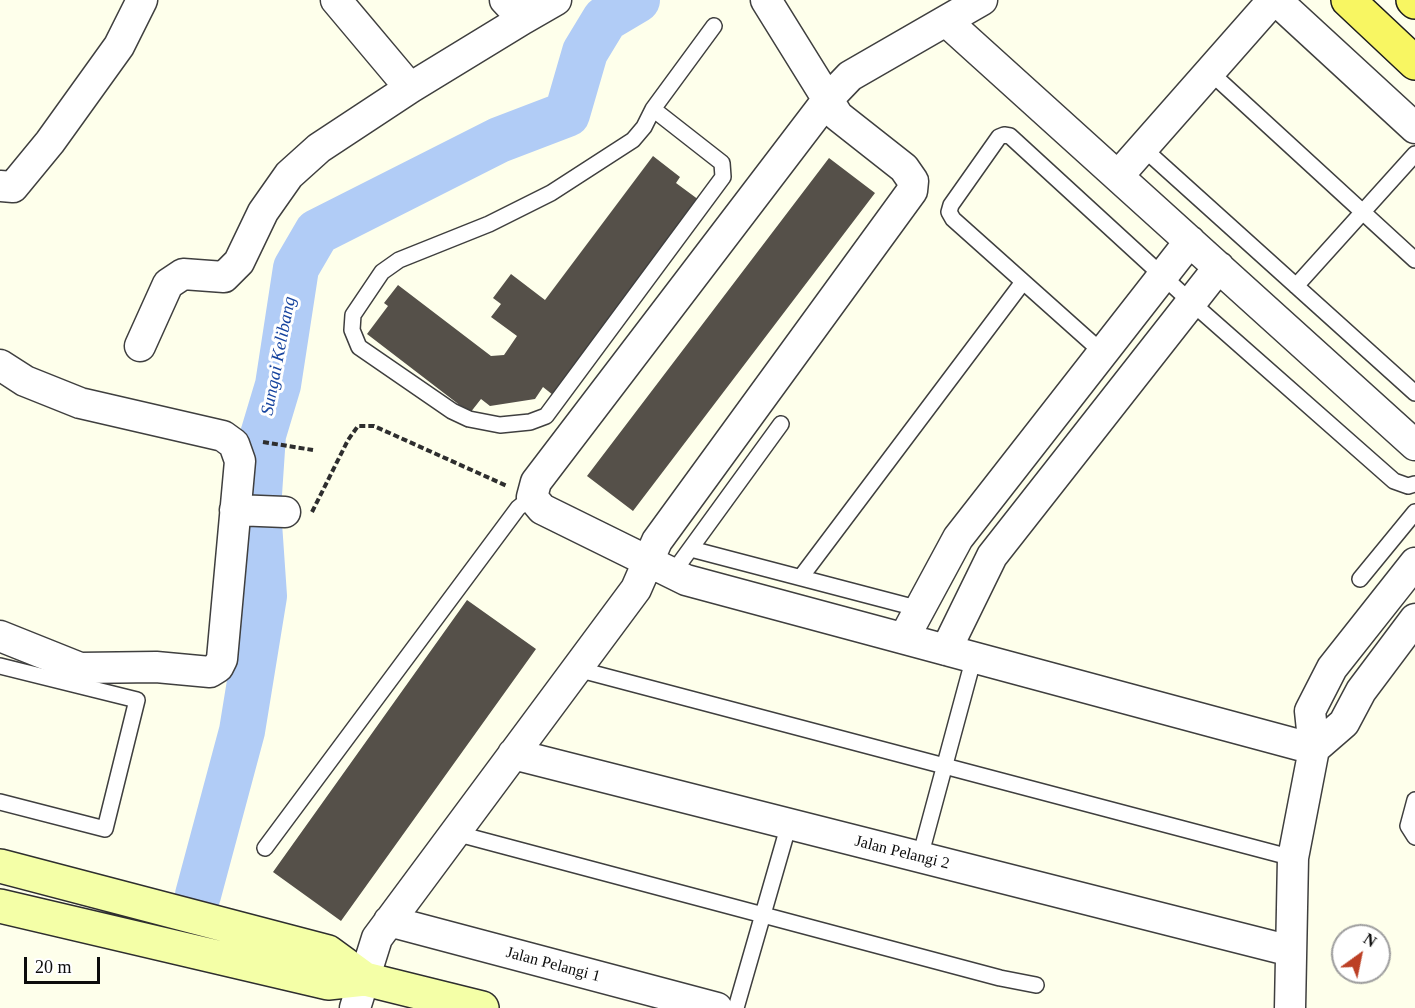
<!DOCTYPE html>
<html>
<head>
<meta charset="utf-8">
<style>
  body { margin:0 }
  #map { position:relative; width:1415px; height:1008px; overflow:hidden; background:#feffeb; font-family:Georgia,serif }
  canvas { display:block }
  .north { position:absolute; left:1331px; top:924px; width:60px; height:60px; box-sizing:border-box; background:#fff; border:2px solid #9e9e9e; border-radius:50%; rotate:33deg; font-size:16px; font-weight:700; line-height:24px; text-align:center; color:#0c0c0c }
  .north::after { content:''; display:block; margin:auto; width:21px; height:27px; background:#bc4025; clip-path:polygon(50% 0,100% 100%,50% 72%,0 100%) }
  .scale { position:absolute; left:24px; top:957px; width:76px; height:27px; box-sizing:border-box; border:3px solid #0c0c0c; border-top:0; padding-left:8px; font-size:18px; line-height:21px; white-space:nowrap; color:#0c0c0c; -webkit-text-stroke:4px #fff; paint-order:stroke }
</style>
</head>
<body>
<div id="map">
<canvas width="1415" height="1008"></canvas>
<div class="north">N</div>
<div class="scale">20 m</div>
</div>
<script>
const ctx = document.querySelector('canvas').getContext('2d');
ctx.lineJoin = 'round';
function shape(rows) {
  const path = new Path2D();
  for (const r of rows) {
    path.moveTo(r[0], r[1]);
    for (let i = 2; i < r.length; i += 2) path.lineTo(r[i], r[i + 1]);
  }
  return path;
}
function stroke(path, color, width, dash) {
  ctx.strokeStyle = color;
  ctx.lineWidth = width;
  ctx.lineCap = dash ? 'butt' : 'round';
  ctx.setLineDash(dash || []);
  ctx.stroke(path);
}
function fill(path, color) {
  ctx.fillStyle = color;
  ctx.fill(path, 'evenodd');
}
function write(font, color, halo, rows, align = 'center') {
  ctx.font = font + ' Georgia,serif';
  ctx.lineWidth = 6;
  ctx.setLineDash([]);
  ctx.textBaseline = 'middle';
  ctx.strokeStyle = halo;
  ctx.fillStyle = color;
  for (const [text, x, y, turn = 0] of rows) {
    ctx.save();
    ctx.translate(x, y);
    ctx.rotate((+turn || 0) * Math.PI / 180);
    ctx.textAlign = isNaN(turn) ? turn : align;
    if (halo) ctx.strokeText(text, 0, 0);
    ctx.fillText(text, 0, 0);
    ctx.restore();
  }
}
const river = shape([
  [198,895,242,731,264,596,258,509,263,435,278,385,296,268,317,232,499,140,567,114,585,52,605,19,637,0]
]);
const building = shape([
  [653,156,680,177,676,183,699,200,553,395,543,387,535,399,490,406,481,399,470,413,367,334,388,306,384,303,398,285,491,356,504,355,517,336,491,317,501,304,493,298,511,274,545,300],
  [829,158,875,193,633,511,587,476],
  [467,600,536,649,341,921,273,872]
]);
const path = shape([
  [263,442,313,450],
  [312,512,348,440,358,426,374,426,507,486]
]);
const lane = shape([
  [1210,72,1415,260],
  [653,109,722,163,723,177,546,416,530,422,500,425,469,419,452,411,359,347,352,330,353,315,382,272,399,260,489,224,551,193,633,140,644,127,653,109,714,26],
  [1143,148,1415,393],
  [1296,286,1415,154],
  [1103,353,953,219,949,212,951,205,999,137,1004,135,1010,136,1191,302,1394,481,1408,486,1415,484],
  [691,549,920,609],
  [672,574,781,424],
  [801,577,1023,282],
  [1360,579,1415,512],
  [0,666,137,700,105,829,0,802],
  [577,669,1293,858],
  [1415,800,1408,826,1415,837],
  [455,833,1000,978,1036,985],
  [265,848,518,508,532,497],
  [920,857,974,657],
  [736,1008,789,824]
]);
const street = shape([
  [336,0,410,88],
  [505,0,523,19,556,0],
  [982,0,850,76,828,99,536,482,532,497,542,509,686,580,1314,749],
  [1276,0,1415,128],
  [946,21,1415,445],
  [1118,176,1273,0],
  [0,186,13,187,50,142,119,46,142,0],
  [140,346,168,284,183,274,224,277,239,262,263,212,289,175,319,148,410,88,523,19],
  [0,365,25,381,80,403,223,436,234,444,240,461,222,659,218,667,210,672,156,667,80,668,0,636],
  [235,510,285,512],
  [904,638,958,538,1190,241],
  [946,650,992,556,1219,267],
  [1314,749,1344,723,1361,691,1415,619],
  [513,754,1291,951],
  [389,921,717,1008],
  [355,1008,377,938,636,589,657,541,912,191,913,181,904,168,838,116,766,0],
  [1290,1008,1293,858,1314,749,1310,711,1332,668,1415,563]
]);
const secondary = shape([
  [0,866,328,952,365,979],
  [0,906,328,983,365,979,482,1008]
]);
const primary = shape([
  [1348,0,1415,63],
  [1413,0,1415,2]
]);
const streetNames = [
  ["Jalan Pelangi 2",902,853,14],
  ["Jalan Pelangi 1",553,965,15]
];
const waterNames = [
  ["Sungai Kelibang",279,356,-79]
];
stroke(river, '#b1ccf6', 46);
fill(building, '#555049');
stroke(lane, '#3f3f3f', 18);
stroke(street, '#3f3f3f', 33);
stroke(secondary, '#2e2e2e', 36);
stroke(primary, '#1d1d1d', 36);
stroke(path, '#2e2e2e', 4, [6, 3]);
stroke(lane, '#fff', 15);
stroke(street, '#fff', 30);
stroke(secondary, '#f4ffa7', 33);
stroke(primary, '#f8f662', 33);
write('16px', '#0c0c0c', '#fff', streetNames);
write('italic 18px', '#16439e', '#fff', waterNames);
</script>
</body>
</html>
